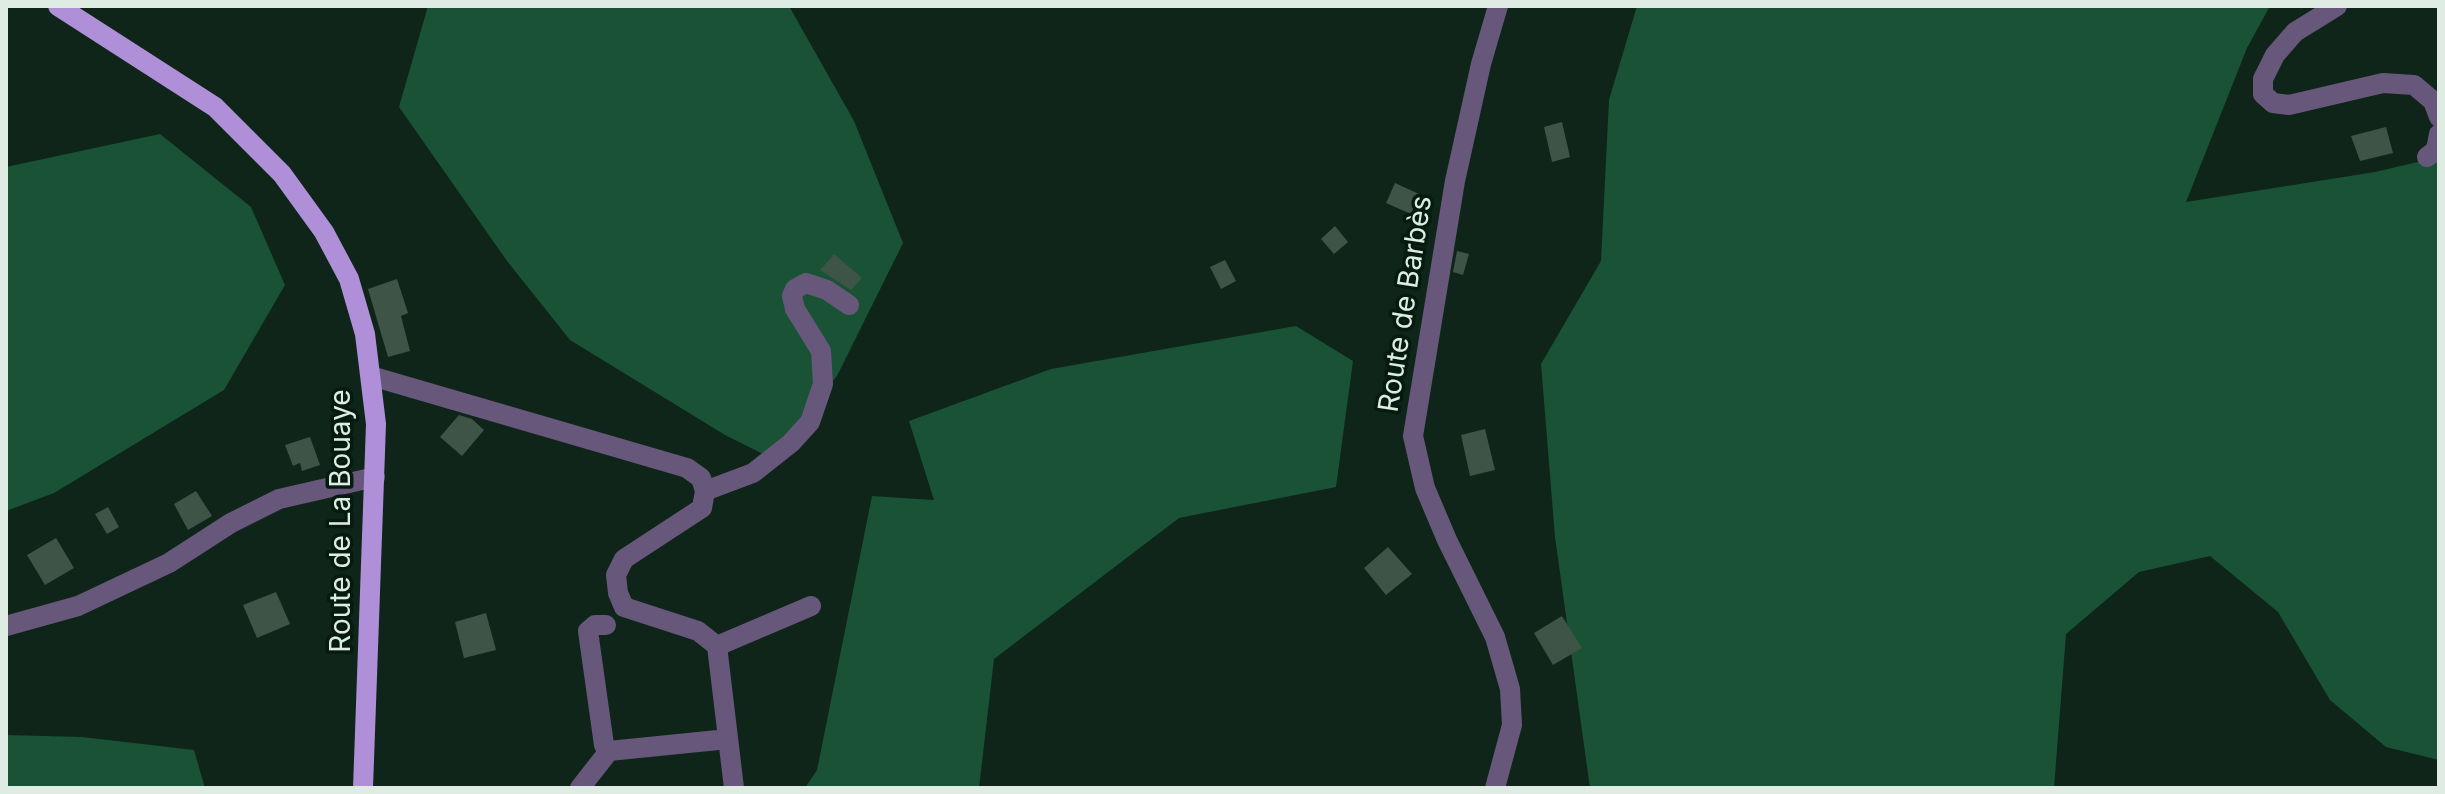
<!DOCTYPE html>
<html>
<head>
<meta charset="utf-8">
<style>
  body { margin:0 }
  #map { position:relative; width:2445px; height:794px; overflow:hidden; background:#0f2519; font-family:Inter,sans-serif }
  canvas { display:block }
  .frame { position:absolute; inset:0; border:8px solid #deece3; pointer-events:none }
</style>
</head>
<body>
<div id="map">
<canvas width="2445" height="794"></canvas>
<div class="frame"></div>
</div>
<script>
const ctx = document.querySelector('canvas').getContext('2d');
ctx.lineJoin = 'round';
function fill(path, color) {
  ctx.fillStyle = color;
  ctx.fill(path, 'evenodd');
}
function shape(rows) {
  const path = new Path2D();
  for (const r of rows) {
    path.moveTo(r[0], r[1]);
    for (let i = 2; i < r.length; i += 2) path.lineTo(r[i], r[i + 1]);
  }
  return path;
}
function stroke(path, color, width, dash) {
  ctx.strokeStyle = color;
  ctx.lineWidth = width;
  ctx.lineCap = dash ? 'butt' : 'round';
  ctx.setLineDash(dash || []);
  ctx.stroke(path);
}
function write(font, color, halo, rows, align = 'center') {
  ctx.font = font + ' Inter,sans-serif';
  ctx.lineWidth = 7;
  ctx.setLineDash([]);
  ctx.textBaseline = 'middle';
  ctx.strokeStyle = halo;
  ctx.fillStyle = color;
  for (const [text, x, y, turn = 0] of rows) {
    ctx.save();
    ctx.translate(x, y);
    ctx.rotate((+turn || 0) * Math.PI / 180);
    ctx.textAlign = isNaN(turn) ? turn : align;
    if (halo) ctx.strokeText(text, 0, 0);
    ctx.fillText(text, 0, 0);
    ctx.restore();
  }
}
const forest = shape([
  [428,6,789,6,854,121,903,243,837,376,771,458,725,435,570,340,507,261,399,107],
  [1637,6,2270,6,2247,48,2186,202,2375,172,2439,157,2439,760,2386,747,2330,700,2278,612,2210,556,2139,572,2066,634,2054,788,1590,788,1555,537,1541,364,1601,261,1609,100],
  [160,134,251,207,285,285,224,390,54,493,6,511,6,167],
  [1296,326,1353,361,1336,487,1179,518,994,659,979,788,805,788,817,770,872,496,934,500,909,421,1051,369],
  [6,735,82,737,194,750,205,788,6,788]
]);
const building = shape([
  [1562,122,1570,157,1552,162,1544,127],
  [2386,127,2393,153,2360,161,2351,136],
  [1395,183,1419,194,1411,214,1386,203],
  [1335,226,1348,242,1334,254,1321,239],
  [1457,251,1469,254,1463,275,1453,272],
  [834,254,862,278,851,290,820,270],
  [1225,260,1236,281,1221,289,1210,267],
  [397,279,408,313,401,316,410,351,388,357,368,289],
  [459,415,472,419,484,430,462,456,440,437],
  [1485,429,1495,470,1470,476,1461,435],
  [310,437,320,465,302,471,300,463,293,466,285,445],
  [196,491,212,516,188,530,174,504],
  [108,507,119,527,107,534,95,514],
  [56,538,74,568,45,585,27,555],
  [1388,547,1412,574,1386,595,1364,568],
  [276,592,290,624,257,638,243,605],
  [486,613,496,650,464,658,455,622],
  [1562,616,1582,648,1553,665,1534,633]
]);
const minor = shape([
  [2337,6,2295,32,2275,55,2263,79,2263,94,2273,103,2289,105,2383,83,2414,85,2433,101,2439,117],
  [2427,157,2436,150,2439,134],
  [371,376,687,468,701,478,705,491,702,508,624,559,616,575,618,593,624,607,698,631,717,646,734,788],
  [705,491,753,473,791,443,810,422,823,384,821,351,795,309,792,296,795,289,806,283,827,290,849,305],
  [606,625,595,625,588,631,604,745,609,751,728,739],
  [6,626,78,606,169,563,231,523,279,499,375,477],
  [717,646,811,606],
  [580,788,609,751],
  [1495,788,1512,725,1510,689,1495,637,1447,540,1425,488,1413,436,1455,181,1481,64,1498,6]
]);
const major = shape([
  [58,6,215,107,282,174,324,232,349,279,365,334,376,424,363,788]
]);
const streetNames = [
  ["Route de Barbès",1406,304,-81],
  ["Route de La Bouaye",342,521,-90]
];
fill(forest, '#195235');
fill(building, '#3d5446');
stroke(minor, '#67587b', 20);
stroke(major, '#af90d8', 20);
write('28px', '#deece3', '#061b10', streetNames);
</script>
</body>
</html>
